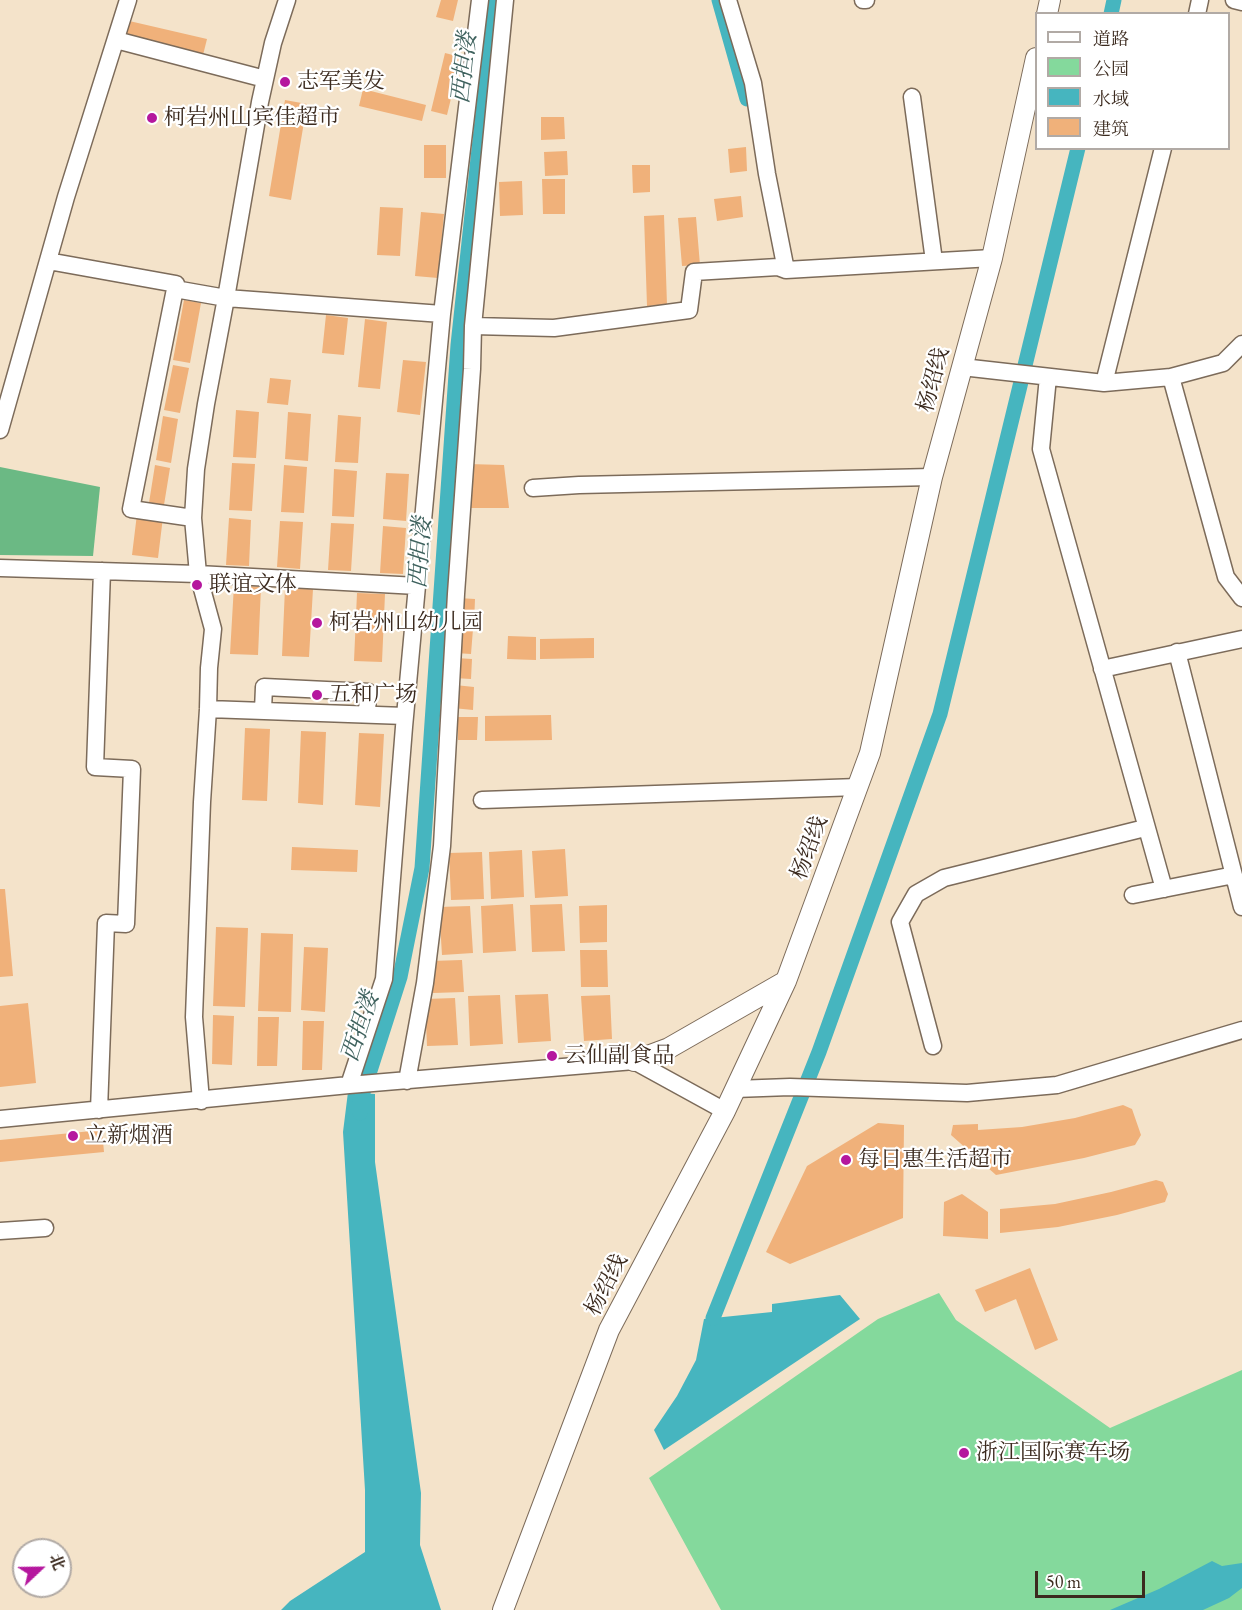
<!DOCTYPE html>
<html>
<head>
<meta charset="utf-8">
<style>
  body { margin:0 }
  #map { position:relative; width:1242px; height:1610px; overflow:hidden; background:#f4e3ca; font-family:"EB Garamond","Noto Serif SC",serif }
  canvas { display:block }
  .legend { position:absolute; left:1035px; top:12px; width:195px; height:138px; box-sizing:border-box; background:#fff; border:2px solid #b1aaa5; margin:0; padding:8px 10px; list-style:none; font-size:18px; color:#3b2a1e }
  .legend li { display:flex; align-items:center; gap:12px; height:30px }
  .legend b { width:30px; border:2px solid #b1aaa5 }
  .north { position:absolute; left:12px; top:1538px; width:60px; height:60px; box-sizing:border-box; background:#fff; border:2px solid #b1aaa5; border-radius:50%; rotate:68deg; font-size:16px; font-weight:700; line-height:24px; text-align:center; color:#3b2a1e }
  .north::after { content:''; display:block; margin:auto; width:21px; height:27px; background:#b5179e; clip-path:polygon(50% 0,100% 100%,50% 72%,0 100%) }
  .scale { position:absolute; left:1035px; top:1571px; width:110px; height:27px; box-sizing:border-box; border:3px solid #3b2a1e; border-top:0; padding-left:8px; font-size:18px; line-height:21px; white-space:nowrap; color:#3b2a1e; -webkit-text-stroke:4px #fff; paint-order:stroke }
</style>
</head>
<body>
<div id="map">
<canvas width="1242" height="1610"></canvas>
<ul class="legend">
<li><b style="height:8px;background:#fff"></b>道路</li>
<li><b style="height:16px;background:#84d99c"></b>公园</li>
<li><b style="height:16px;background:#46b5bf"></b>水域</li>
<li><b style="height:16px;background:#f0b17a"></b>建筑</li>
</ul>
<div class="north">北</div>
<div class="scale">50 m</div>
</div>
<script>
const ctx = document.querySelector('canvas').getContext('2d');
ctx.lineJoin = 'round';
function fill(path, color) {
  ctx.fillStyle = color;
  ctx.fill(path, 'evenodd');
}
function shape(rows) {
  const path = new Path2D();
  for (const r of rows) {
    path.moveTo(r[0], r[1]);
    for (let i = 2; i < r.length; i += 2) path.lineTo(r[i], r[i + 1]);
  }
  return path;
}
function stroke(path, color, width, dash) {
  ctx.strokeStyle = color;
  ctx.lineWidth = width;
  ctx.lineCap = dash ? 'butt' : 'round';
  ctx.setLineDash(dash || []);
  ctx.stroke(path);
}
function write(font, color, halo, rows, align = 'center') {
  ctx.font = font + ' "EB Garamond","Noto Serif SC",serif';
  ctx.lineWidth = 4.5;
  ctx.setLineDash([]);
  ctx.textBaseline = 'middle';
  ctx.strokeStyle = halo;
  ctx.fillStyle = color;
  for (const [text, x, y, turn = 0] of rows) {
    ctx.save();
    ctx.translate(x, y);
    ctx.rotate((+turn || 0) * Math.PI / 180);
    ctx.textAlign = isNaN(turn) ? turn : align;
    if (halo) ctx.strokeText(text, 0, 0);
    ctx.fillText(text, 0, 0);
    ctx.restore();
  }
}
const green = shape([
  [939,1293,956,1320,1110,1428,1242,1370,1242,1610,721,1610,649,1478,878,1319]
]);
const forest = shape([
  [0,467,100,487,93,556,0,555]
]);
const water = shape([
  [348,1092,375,1094,375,1162,421,1493,420,1545,441,1610,281,1610,290,1601,365,1552,365,1490,343,1132],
  [840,1295,860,1319,664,1450,654,1430,677,1396,696,1360,704,1319,772,1312,772,1304],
  [1212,1561,1222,1566,1242,1563,1242,1588,1229,1598,1203,1610,1110,1610,1159,1589]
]);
const canal = shape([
  [719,0,747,99],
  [1111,14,1114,0],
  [360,1113,360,1102,400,977,422,868,458,345,495,0],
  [713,1318,819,1052,940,714,1078,148]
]);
const building = shape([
  [441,0,458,0,453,21,436,17],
  [125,20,207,39,203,55,121,35],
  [445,53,461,57,447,115,431,111],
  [363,89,426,105,422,121,359,106],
  [285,100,307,104,291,200,269,196],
  [541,117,564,117,565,139,541,140],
  [424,145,446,145,446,178,424,178],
  [746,147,747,171,730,173,728,149],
  [567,151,568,175,545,176,544,152],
  [632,165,650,165,650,192,633,193],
  [542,179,565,179,565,214,543,214],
  [522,181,523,215,500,216,499,182],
  [741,196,743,217,717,221,714,199],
  [380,207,403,208,400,256,377,255],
  [421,212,444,214,438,278,415,276],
  [664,215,667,305,647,306,644,216],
  [696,217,700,265,682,266,678,218],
  [184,300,201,303,190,363,173,360],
  [326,315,348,318,344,355,322,353],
  [365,319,387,322,380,389,358,387],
  [403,360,426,362,420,415,397,412],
  [173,365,189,368,180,413,164,410],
  [270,378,291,380,288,405,267,403],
  [236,410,259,412,256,458,233,457],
  [288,412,311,414,308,461,285,459],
  [338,415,361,417,358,463,335,462],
  [163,416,178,419,171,463,156,460],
  [232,463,255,464,252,511,229,510],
  [468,464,504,465,509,508,468,508],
  [155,465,170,468,163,511,148,509],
  [284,465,307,467,304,513,281,512],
  [334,469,357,471,354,517,332,516],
  [386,473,409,474,406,521,383,519],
  [137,514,163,517,158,558,132,555],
  [229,518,251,520,249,566,226,565],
  [280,521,303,522,300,569,277,567],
  [331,523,354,524,351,571,328,570],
  [383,526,406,528,403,574,380,573],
  [234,585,261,587,258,655,230,654],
  [285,588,313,589,309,657,282,656],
  [357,593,385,594,382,662,354,661],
  [458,598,475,599,474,624,457,623],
  [456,628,473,629,471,654,455,653],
  [508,636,536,637,536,660,507,659],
  [594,638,594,658,540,659,540,639],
  [456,658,472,659,471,679,454,678],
  [455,685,474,687,473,710,453,708],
  [551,715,552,740,485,741,485,716],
  [458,717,478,717,477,740,458,740],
  [245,728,270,729,267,801,242,800],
  [301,731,326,732,323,805,298,803],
  [359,733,384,734,380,807,355,805],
  [292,847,358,850,357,872,291,870],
  [565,849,568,896,535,898,532,851],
  [522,850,524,897,491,899,489,852],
  [482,852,484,899,451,900,449,853],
  [0,889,5,889,13,976,0,977],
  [513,904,516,951,483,953,481,906],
  [562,904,565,951,532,952,530,905],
  [607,905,607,942,580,943,579,906],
  [470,906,473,953,442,955,439,907],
  [216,927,248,928,245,1007,213,1006],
  [261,933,293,934,291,1012,258,1011],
  [304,947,328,948,325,1012,301,1010],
  [580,950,607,950,608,987,581,987],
  [462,960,464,992,433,993,431,961],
  [548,994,551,1041,518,1043,515,995],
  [500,995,503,1044,470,1046,468,996],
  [610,995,612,1039,584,1041,581,996],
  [455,998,458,1045,427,1046,425,999],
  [28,1003,36,1083,0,1087,0,1006],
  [213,1015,234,1016,232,1065,212,1064],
  [258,1017,279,1017,277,1066,257,1066],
  [303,1021,324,1021,322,1070,302,1070],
  [1123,1105,1132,1109,1141,1135,1135,1145,1084,1158,996,1175,951,1135,953,1125,978,1124,978,1130,1022,1127,1075,1118],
  [878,1123,904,1125,903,1218,790,1264,766,1252,807,1166],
  [102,1130,104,1152,0,1162,0,1140],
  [1156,1180,1163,1182,1168,1194,1165,1202,1117,1215,1058,1227,1000,1233,1000,1209,1055,1204,1111,1192],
  [962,1194,988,1212,988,1239,943,1236,944,1202],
  [1030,1268,1058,1340,1035,1350,1016,1299,985,1312,975,1290]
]);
const minor = shape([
  [728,0,753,83,767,174,786,270],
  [863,0,866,0],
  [1234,0,1242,2],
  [1197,14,1200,0],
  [116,40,265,79],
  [912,97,934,261],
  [48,261,176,284,131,509,193,518],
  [175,289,226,298,442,314],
  [473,326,554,328,689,310,694,272,778,267,786,270,992,258],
  [962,367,1104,383,1171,377,1223,363,1242,344],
  [1048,377,1041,449,1164,889],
  [1171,377,1226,577,1242,598],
  [1104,383,1163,148],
  [0,430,66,197,128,0],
  [533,488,579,485,932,477],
  [0,568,198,574,417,586],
  [1177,652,1242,907],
  [1102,669,1242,639],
  [208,709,405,716],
  [263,710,264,687,368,692,367,714],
  [482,800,858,787],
  [1133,895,1234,875],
  [933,1046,900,922,916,894,944,878,1145,828],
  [407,1081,425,983,442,846,456,594,472,369,473,326,505,0],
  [349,1085,384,979,404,727,442,314,480,0],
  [735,1089,790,1087,967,1093,1057,1085,1242,1030],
  [201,1101,194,1017,202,802,208,709,209,668,213,629,198,574,193,518,196,469,206,404,226,298,260,102,273,43,287,0],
  [99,1110,106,923,126,924,132,769,95,767,102,571],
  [0,1119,349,1085,634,1061,725,1111],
  [0,1231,45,1228]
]);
const major = shape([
  [1047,14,1050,0],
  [634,1061,669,1048,786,981],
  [503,1610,609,1330,725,1111,786,981,870,753,932,477,992,258,1036,58]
]);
const markers = [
  [285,82,6,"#b5179e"],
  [152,118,6,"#b5179e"],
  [197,585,6,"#b5179e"],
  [317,623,6,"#b5179e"],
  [317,695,6,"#b5179e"],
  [552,1056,6,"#b5179e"],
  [73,1136,6,"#b5179e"],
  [846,1160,6,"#b5179e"],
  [964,1453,6,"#b5179e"]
];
const poiNames = [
  ["志军美发",297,82],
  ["柯岩州山宾佳超市",164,118],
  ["联谊文体",209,585],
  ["柯岩州山幼儿园",329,623],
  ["五和广场",329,695],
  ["云仙副食品",564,1056],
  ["立新烟酒",85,1136],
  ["每日惠生活超市",858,1160],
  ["浙江国际赛车场",976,1453]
];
const streetNames = [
  ["杨绍线",934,380,-75],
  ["杨绍线",810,848,-70],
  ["杨绍线",607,1285,-63]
];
const waterNames = [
  ["西担溇",465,68,-84],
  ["西担溇",421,553,-86],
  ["西担溇",361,1027,-72]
];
fill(green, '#84d99c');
fill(forest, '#6bb984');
fill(water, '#46b5bf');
stroke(canal, '#46b5bf', 15);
fill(building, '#f0b17a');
stroke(minor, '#7c6b5a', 19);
stroke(major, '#7c6b5a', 22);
stroke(minor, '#fff', 16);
stroke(major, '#fff', 20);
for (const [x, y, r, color] of markers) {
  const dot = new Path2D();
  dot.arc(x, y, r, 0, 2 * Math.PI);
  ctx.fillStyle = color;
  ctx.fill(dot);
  stroke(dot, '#fff', 2);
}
write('22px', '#3b2a1e', '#fff', poiNames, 'left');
write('22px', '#3b2a1e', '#fff', streetNames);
write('italic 24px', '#3f625e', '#fff', waterNames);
</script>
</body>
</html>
